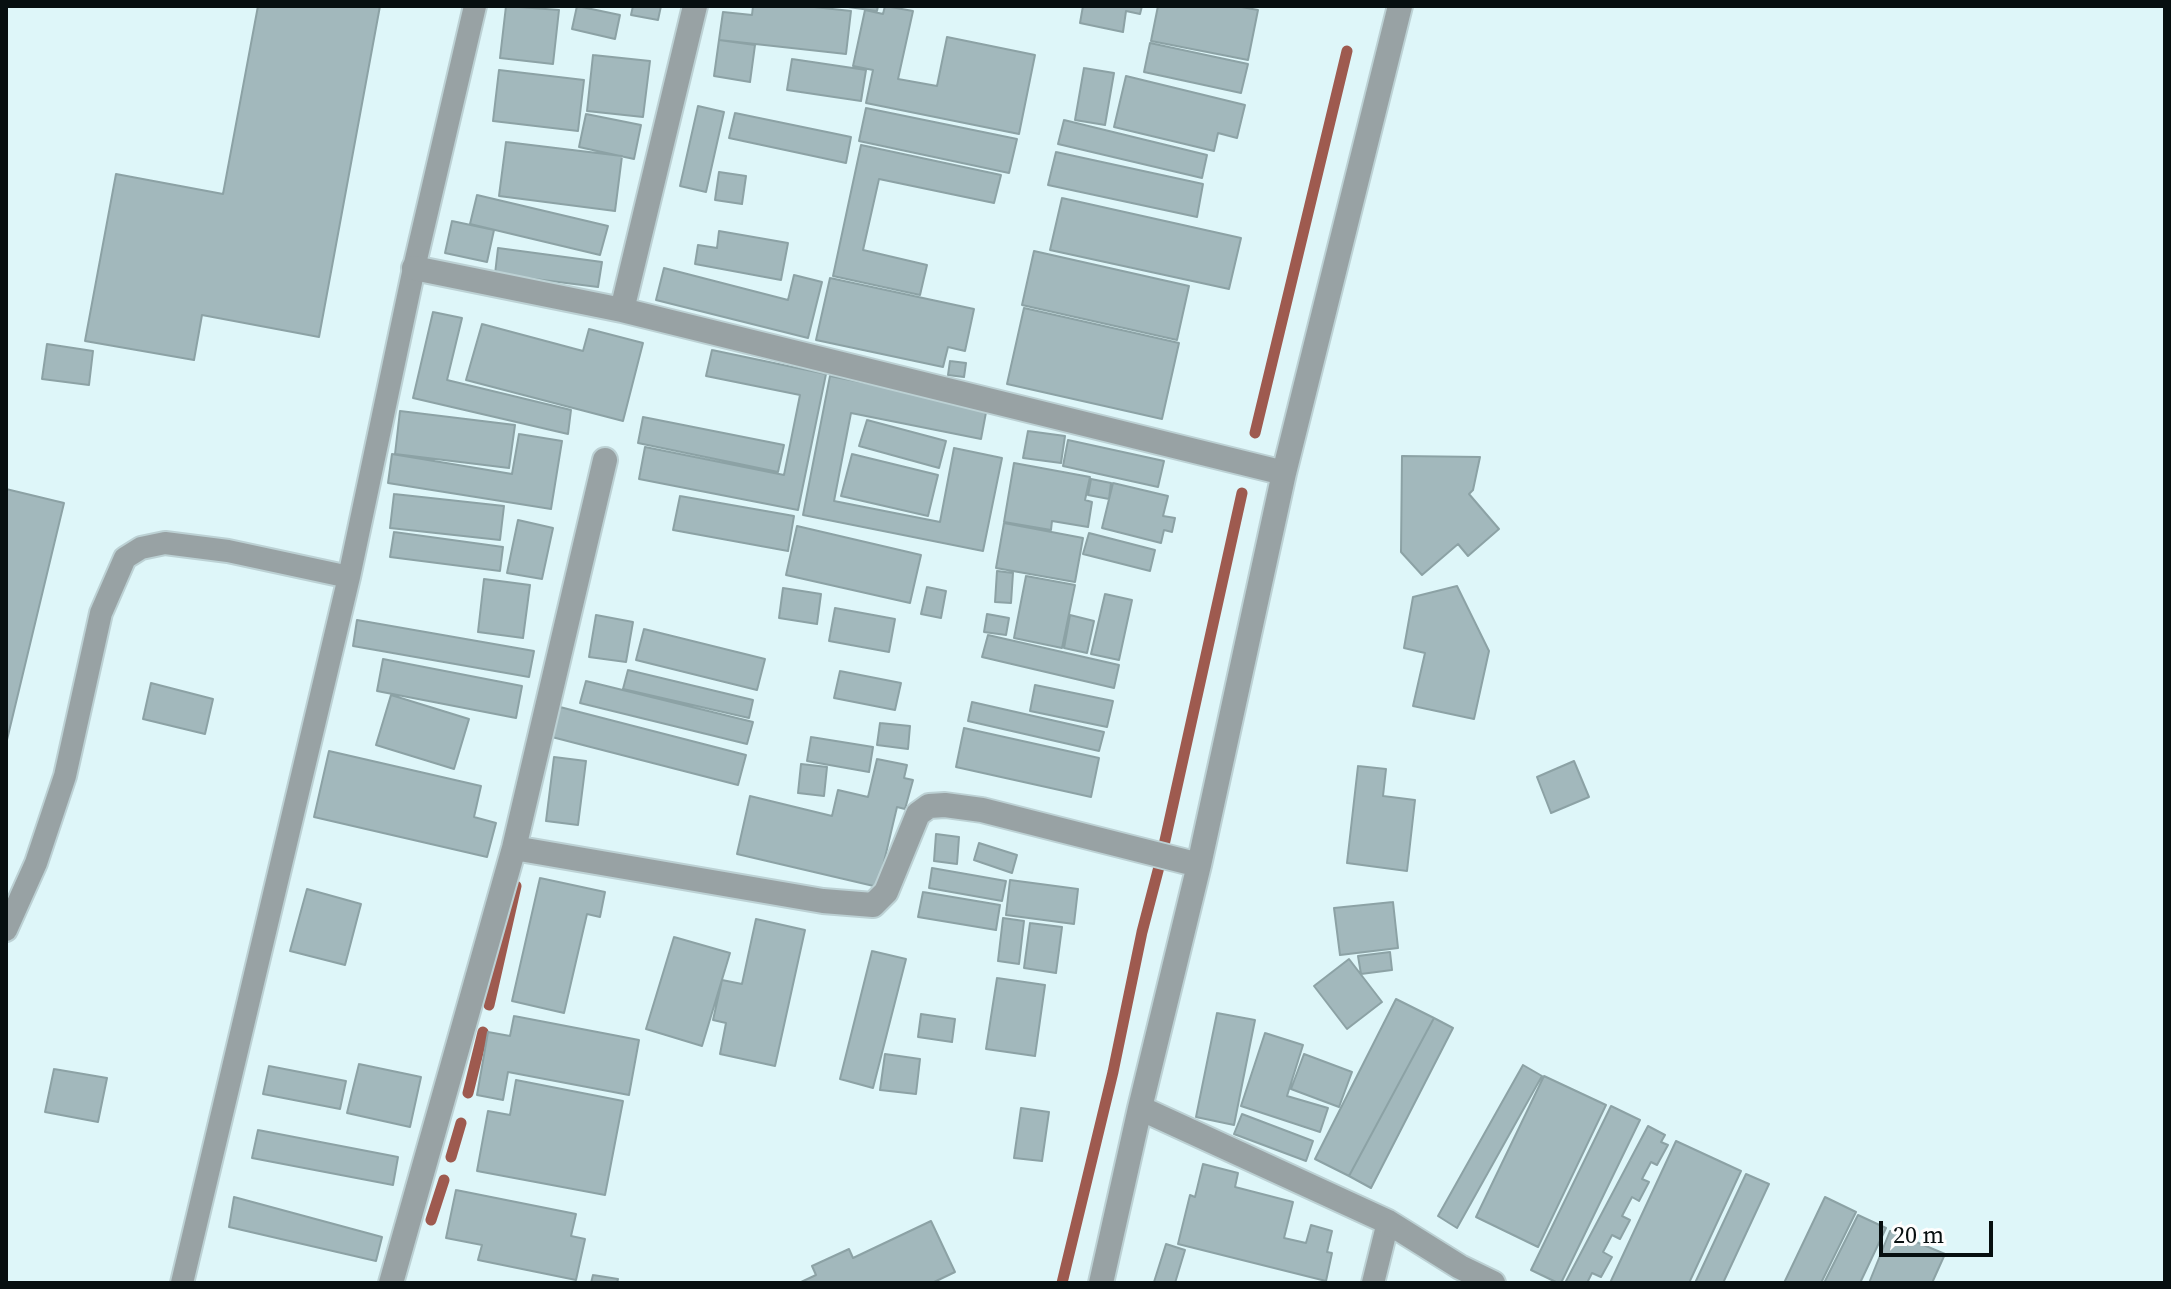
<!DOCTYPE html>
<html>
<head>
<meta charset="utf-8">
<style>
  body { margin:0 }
  #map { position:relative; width:2171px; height:1289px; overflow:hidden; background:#def6f9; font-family:"Source Serif 4",serif }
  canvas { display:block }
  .frame { position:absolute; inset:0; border:8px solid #070f10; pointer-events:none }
  .scale { position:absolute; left:1879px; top:1221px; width:114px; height:36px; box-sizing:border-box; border:4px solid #070f10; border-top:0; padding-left:10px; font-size:24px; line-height:28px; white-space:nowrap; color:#070f10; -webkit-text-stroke:6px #fefefe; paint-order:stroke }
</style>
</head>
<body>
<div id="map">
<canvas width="2171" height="1289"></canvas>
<div class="frame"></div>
<div class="scale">20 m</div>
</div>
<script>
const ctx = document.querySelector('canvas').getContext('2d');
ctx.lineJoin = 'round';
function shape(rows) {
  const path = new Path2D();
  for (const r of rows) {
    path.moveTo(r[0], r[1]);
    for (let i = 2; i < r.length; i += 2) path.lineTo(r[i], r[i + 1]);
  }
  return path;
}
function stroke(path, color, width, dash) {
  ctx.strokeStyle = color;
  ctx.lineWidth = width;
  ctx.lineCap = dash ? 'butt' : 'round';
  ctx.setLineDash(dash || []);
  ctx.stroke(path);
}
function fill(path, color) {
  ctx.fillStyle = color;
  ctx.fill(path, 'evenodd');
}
const stream = shape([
  [1255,433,1347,51],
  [1164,845,1242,493],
  [489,1005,516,886],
  [468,1093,483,1032],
  [451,1157,461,1123],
  [431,1220,444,1180],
  [1062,1283,1113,1072,1142,932,1160,863]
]);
const building = shape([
  [258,6,380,6,319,337,202,315,194,360,85,341,116,174,223,194,258,6],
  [506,6,559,10,553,64,500,58,506,6],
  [577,6,620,15,615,39,572,29,577,6],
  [633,6,661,6,658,20,631,15,633,6],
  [753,6,805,6,851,11,846,54,719,40,723,12,752,15,753,6],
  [841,6,878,6,877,11,841,6],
  [885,6,913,11,898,79,937,86,947,37,1035,55,1019,134,866,103,873,70,853,66,865,10,883,14,885,6],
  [1083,6,1142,6,1140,14,1126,11,1123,32,1080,23,1083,6],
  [1158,6,1236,6,1258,10,1248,60,1151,41,1158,6],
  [719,40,755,45,750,82,714,76,719,40],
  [1150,43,1248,64,1241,93,1144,72,1150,43],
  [593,55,650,61,643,117,587,111,593,55],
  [792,59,866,70,861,101,787,90,792,59],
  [1084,68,1114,73,1105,125,1075,120,1084,68],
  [499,70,584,80,578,131,493,121,499,70],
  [1126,76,1245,105,1237,138,1218,133,1214,151,1114,127,1126,76],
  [698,106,724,112,706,192,680,186,698,106],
  [866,108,1017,139,1009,173,859,141,866,108],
  [735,113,851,137,846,163,729,138,735,113],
  [586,114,641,125,634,159,579,147,586,114],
  [1064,120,1207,155,1202,178,1058,144,1064,120],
  [506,142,622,156,615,211,499,196,506,142],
  [861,145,1001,175,994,203,879,179,863,250,927,265,920,295,833,276,861,145],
  [1056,152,1203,184,1197,217,1048,185,1056,152],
  [719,172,746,176,742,204,715,200,719,172],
  [477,195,608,226,600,255,470,224,477,195],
  [1062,198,1241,238,1229,289,1050,250,1062,198],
  [452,221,494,230,487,262,445,253,452,221],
  [719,231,788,243,781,280,695,264,698,245,717,248,719,231],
  [498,248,602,262,598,287,495,274,498,248],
  [1034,251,1189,286,1177,340,1022,305,1034,251],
  [664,268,788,300,794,275,822,282,808,338,656,300,664,268],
  [830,278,974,309,965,351,948,347,943,367,816,340,830,278],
  [1024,308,1179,343,1162,419,1007,384,1024,308],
  [433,312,462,318,447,380,571,410,568,434,413,398,433,312],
  [482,324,583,351,589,329,643,343,623,421,466,380,482,324],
  [47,344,93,351,89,385,42,379,47,344],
  [712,350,826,374,798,510,639,479,645,447,784,475,800,395,706,376,712,350],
  [950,361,966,363,964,377,948,375,950,361],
  [830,376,987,407,981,439,851,413,834,501,940,522,954,448,1002,458,983,551,803,515,830,376],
  [400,411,515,425,509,468,395,454,400,411],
  [643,417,784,445,778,472,638,443,643,417],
  [867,420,946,441,939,468,859,446,867,420],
  [1028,431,1065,436,1061,463,1023,458,1028,431],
  [519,434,562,441,551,509,388,483,392,454,512,474,519,434],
  [1068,440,1164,461,1158,487,1063,466,1068,440],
  [852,454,938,475,928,516,841,496,852,454],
  [1402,456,1480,457,1473,490,1469,494,1499,529,1468,556,1458,544,1422,575,1401,552,1402,456],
  [1014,463,1090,477,1085,500,1092,502,1088,527,1052,521,1051,530,1004,522,1014,463],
  [1091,479,1111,483,1109,499,1088,495,1091,479],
  [1113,483,1168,496,1163,516,1175,518,1172,532,1164,530,1161,543,1102,528,1113,483],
  [6,489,64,503,6,744,6,489],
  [394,494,504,506,500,540,390,528,394,494],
  [680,496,794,516,788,551,673,530,680,496],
  [518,520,553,528,542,579,507,573,518,520],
  [1004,523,1083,538,1075,582,996,568,1004,523],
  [797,526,921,555,910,603,786,575,797,526],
  [394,532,503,547,500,571,390,557,394,532],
  [1089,533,1155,550,1150,571,1083,554,1089,533],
  [997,571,1013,573,1011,603,995,602,997,571],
  [1026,576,1075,585,1062,648,1014,638,1026,576],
  [484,579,530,585,523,638,478,632,484,579],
  [1457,586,1489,651,1474,719,1413,706,1425,653,1404,648,1413,597,1457,586],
  [927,587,946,591,941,618,921,614,927,587],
  [783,588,821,594,817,624,779,618,783,588],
  [1105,594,1132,600,1119,660,1091,654,1105,594],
  [835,608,895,619,889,652,829,641,835,608],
  [987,614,1009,618,1006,635,984,632,987,614],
  [596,615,633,622,626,662,589,657,596,615],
  [1070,615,1094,621,1087,653,1064,648,1070,615],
  [357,620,534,651,529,677,353,646,357,620],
  [644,629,765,659,757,690,636,660,644,629],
  [988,635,1119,665,1114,688,982,657,988,635],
  [383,659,522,686,516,718,377,691,383,659],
  [628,670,753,700,749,718,623,689,628,670],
  [840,671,901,683,895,710,834,698,840,671],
  [586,681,753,722,747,744,580,703,586,681],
  [151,683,213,699,205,734,143,719,151,683],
  [1035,685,1113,701,1107,727,1030,711,1035,685],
  [391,695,469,719,454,769,376,745,391,695],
  [972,702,1104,732,1099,751,968,721,972,702],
  [556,706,746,755,738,785,548,736,556,706],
  [880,723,910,726,908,749,877,745,880,723],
  [964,728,1099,758,1091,797,956,767,964,728],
  [811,737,873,747,869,772,807,761,811,737],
  [329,751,481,786,474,817,496,823,487,857,314,817,329,751],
  [554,757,586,761,578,825,546,821,554,757],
  [877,759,907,765,904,778,913,780,905,809,897,807,878,887,737,854,750,796,832,816,838,790,868,797,877,759],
  [1574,761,1589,797,1551,813,1537,777,1574,761],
  [801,764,827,767,824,796,798,793,801,764],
  [1358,766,1386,769,1383,796,1415,800,1407,871,1347,863,1358,766],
  [936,834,959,837,957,864,934,861,936,834],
  [979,843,1017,855,1012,873,974,860,979,843],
  [932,868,1006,881,1002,901,929,888,932,868],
  [540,878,605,892,600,917,587,914,564,1013,512,1001,540,878],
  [1010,880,1078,889,1074,924,1006,915,1010,880],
  [307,889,361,904,345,965,290,951,307,889],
  [923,892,1000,905,996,930,918,917,923,892],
  [1393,902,1398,948,1340,955,1334,908,1393,902],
  [1003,918,1024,921,1019,964,998,961,1003,918],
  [756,919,805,930,775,1066,720,1054,726,1023,713,1020,722,980,742,984,756,919],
  [1030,923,1062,927,1056,973,1024,968,1030,923],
  [674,937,730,953,702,1046,646,1029,674,937],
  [872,951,906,959,873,1088,840,1079,872,951],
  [1390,952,1392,970,1361,974,1358,956,1390,952],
  [1349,959,1382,1002,1347,1029,1314,986,1349,959],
  [997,978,1045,985,1035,1056,986,1049,997,978],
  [1396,999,1434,1018,1349,1176,1315,1159,1396,999],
  [1217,1013,1255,1020,1234,1125,1196,1117,1217,1013],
  [921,1014,955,1019,952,1042,918,1037,921,1014],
  [514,1016,639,1040,629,1095,508,1072,503,1100,477,1095,488,1032,510,1036,514,1016],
  [1434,1018,1453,1028,1371,1188,1349,1176,1434,1018],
  [1265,1033,1303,1045,1287,1096,1328,1108,1320,1132,1241,1106,1265,1033],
  [885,1054,920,1059,916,1094,880,1090,885,1054],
  [1304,1054,1352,1072,1339,1107,1291,1089,1304,1054],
  [359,1064,421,1077,410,1127,347,1113,359,1064],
  [1523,1065,1542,1076,1457,1228,1438,1216,1523,1065],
  [269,1066,346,1081,340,1109,263,1094,269,1066],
  [54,1069,107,1078,98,1122,45,1112,54,1069],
  [1544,1076,1606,1105,1538,1247,1476,1217,1544,1076],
  [516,1080,623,1101,605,1195,477,1171,488,1111,510,1115,516,1080],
  [1611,1106,1640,1120,1561,1283,1558,1283,1531,1270,1611,1106],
  [1021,1108,1049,1112,1042,1161,1014,1158,1021,1108],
  [1242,1114,1313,1141,1306,1161,1234,1134,1242,1114],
  [1648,1126,1665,1135,1661,1142,1668,1145,1657,1165,1651,1162,1642,1179,1649,1182,1639,1201,1632,1197,1622,1216,1630,1220,1620,1239,1612,1235,1603,1252,1612,1257,1601,1277,1592,1273,1587,1283,1565,1283,1648,1126],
  [258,1130,398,1157,393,1185,252,1158,258,1130],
  [1676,1141,1741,1171,1689,1283,1610,1283,1676,1141],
  [1203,1164,1238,1173,1235,1187,1293,1202,1284,1238,1306,1243,1311,1225,1332,1231,1327,1252,1332,1253,1326,1281,1178,1244,1190,1195,1195,1197,1203,1164],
  [1746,1174,1769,1184,1723,1283,1695,1283,1746,1174],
  [456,1190,576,1214,571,1236,585,1239,576,1280,478,1260,482,1245,446,1238,456,1190],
  [234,1197,382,1237,376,1261,229,1227,234,1197],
  [1825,1197,1856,1212,1821,1283,1784,1283,1825,1197],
  [1858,1215,1886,1228,1860,1283,1824,1283,1858,1215],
  [931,1221,955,1272,932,1283,799,1283,816,1275,812,1266,849,1249,853,1258,931,1221],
  [1890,1231,1945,1254,1932,1283,1869,1283,1890,1231],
  [1166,1244,1185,1250,1175,1283,1156,1283,1154,1282,1166,1244],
  [593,1275,618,1279,617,1283,591,1283,593,1275]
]);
const service = shape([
  [6,930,36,863,65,776,101,613,125,558,141,548,165,543,228,551,349,577],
  [182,1283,349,577,414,268,475,6],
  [1373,1283,1388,1222]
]);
const minor = shape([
  [414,268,622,310,1284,473],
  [622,310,695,6],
  [514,848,823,901,873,905,886,892,918,814,929,806,945,805,982,810,1199,865],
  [1140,1108,1388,1222,1460,1267,1493,1283],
  [391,1283,514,848,605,460],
  [1101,1283,1140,1108,1199,865,1284,473,1400,6]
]);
stroke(stream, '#9e5a4f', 11);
fill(building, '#a2b8bc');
stroke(building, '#8ca2a5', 2);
stroke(service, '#bcd1d4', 26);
stroke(minor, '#bcd1d4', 28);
stroke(service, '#98a2a4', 22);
stroke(minor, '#98a2a4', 24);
</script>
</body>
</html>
